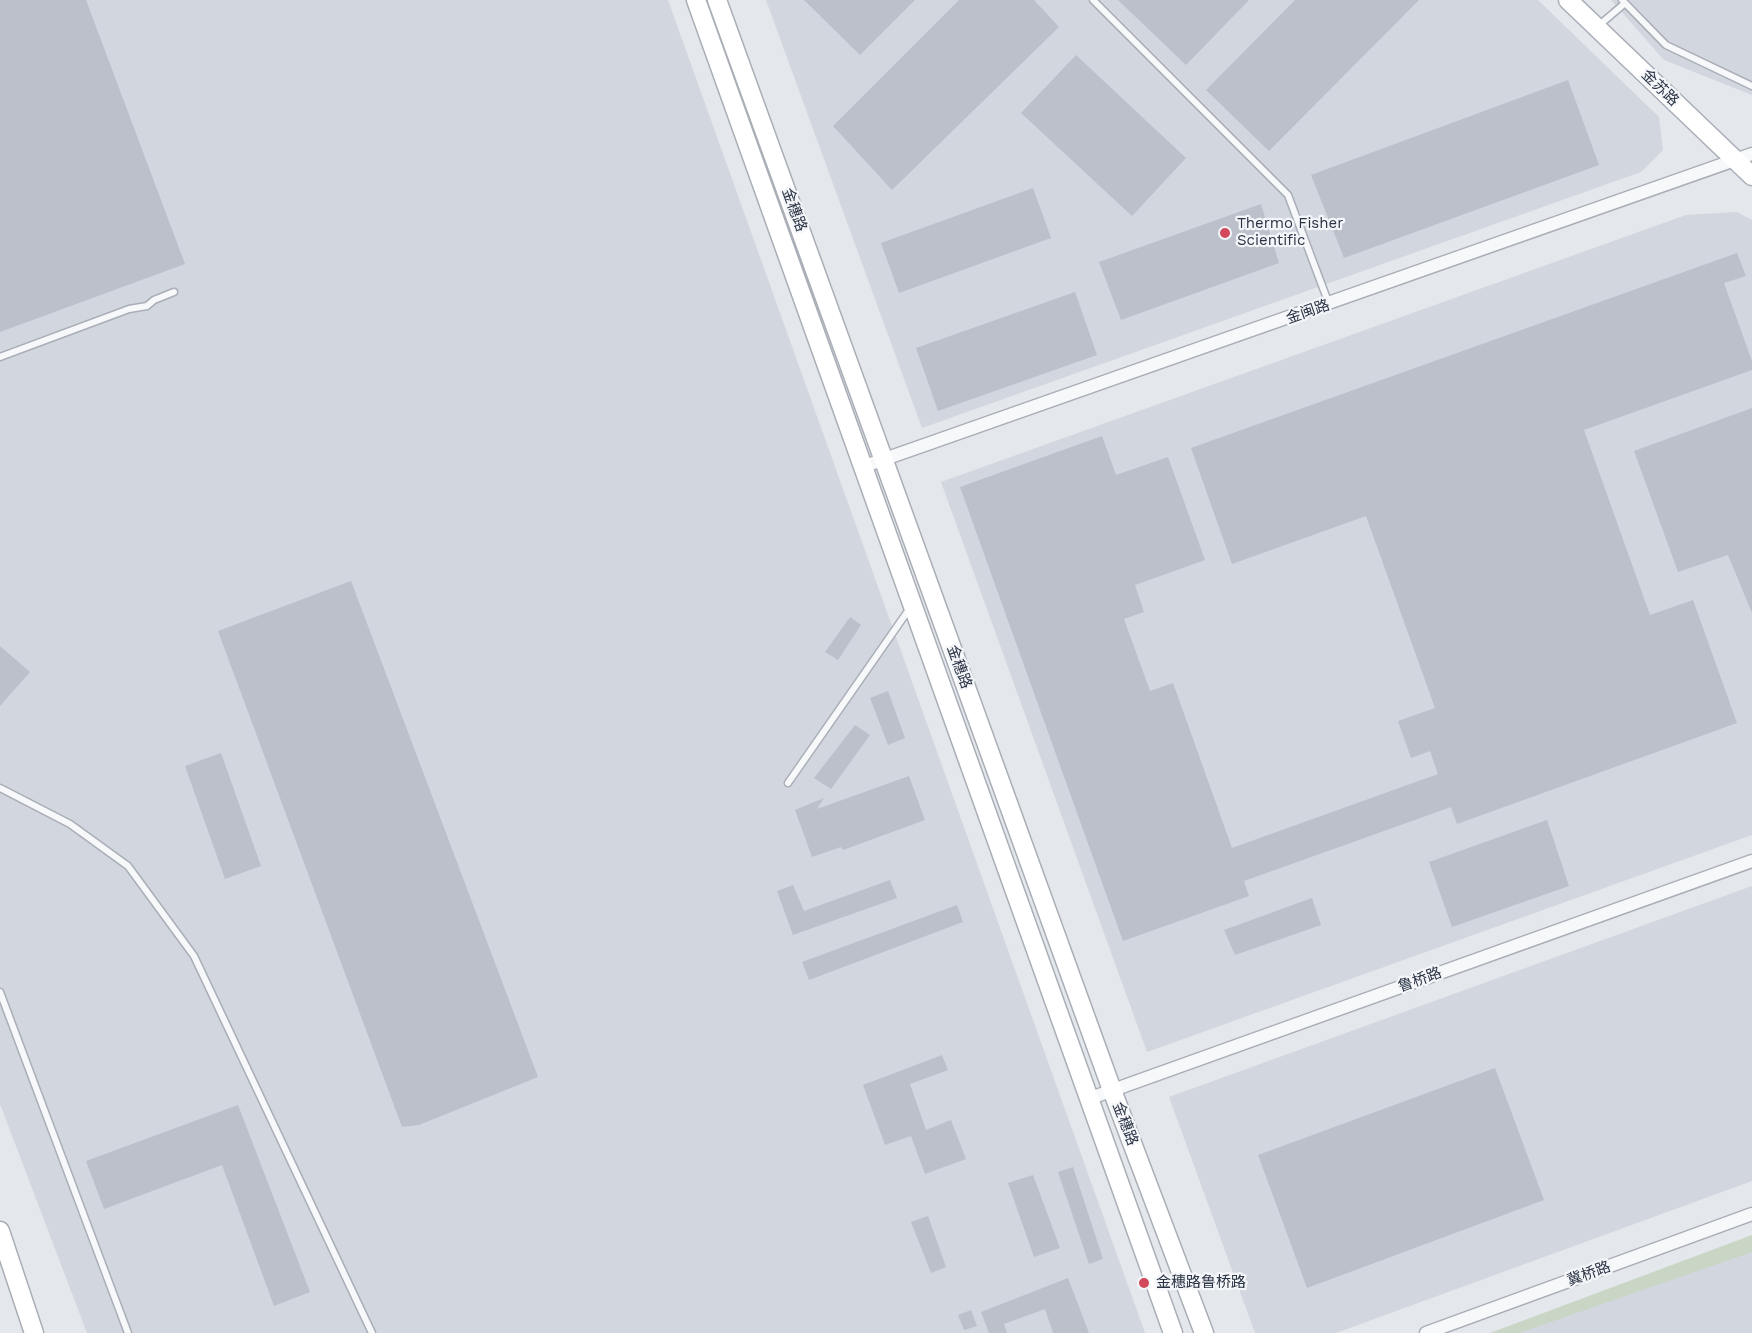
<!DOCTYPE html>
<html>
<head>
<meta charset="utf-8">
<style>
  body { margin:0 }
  canvas { display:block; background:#e4e7ec }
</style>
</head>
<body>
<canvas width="1752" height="1333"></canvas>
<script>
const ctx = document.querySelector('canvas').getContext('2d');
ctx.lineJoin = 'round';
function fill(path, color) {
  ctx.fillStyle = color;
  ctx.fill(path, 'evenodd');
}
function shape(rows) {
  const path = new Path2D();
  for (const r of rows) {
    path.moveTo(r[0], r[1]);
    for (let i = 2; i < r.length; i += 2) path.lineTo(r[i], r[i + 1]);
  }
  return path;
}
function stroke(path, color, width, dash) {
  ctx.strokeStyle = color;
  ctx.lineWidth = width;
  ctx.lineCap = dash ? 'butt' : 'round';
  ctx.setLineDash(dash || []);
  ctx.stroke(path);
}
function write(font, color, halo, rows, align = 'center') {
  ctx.font = font + ' "Work Sans","Noto Sans SC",sans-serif';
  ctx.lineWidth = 4.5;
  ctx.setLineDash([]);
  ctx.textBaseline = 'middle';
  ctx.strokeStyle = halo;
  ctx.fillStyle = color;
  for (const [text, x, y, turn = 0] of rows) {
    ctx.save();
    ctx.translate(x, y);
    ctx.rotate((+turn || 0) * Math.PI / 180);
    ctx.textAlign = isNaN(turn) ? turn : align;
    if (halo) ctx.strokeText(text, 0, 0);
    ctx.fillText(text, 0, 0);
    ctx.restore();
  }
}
const built = shape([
  [0,0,668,0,1145,1333,87,1333,0,1104],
  [766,0,1538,0,1659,117,1663,150,1641,172,922,428],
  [1611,0,1752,0,1752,95,1664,60],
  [1737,212,1752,220,1752,835,1147,1052,941,482,1686,215],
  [1752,886,1752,1181,1336,1333,1255,1333,1169,1097],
  [1752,1242,1752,1333,1504,1333]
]);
const green = shape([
  [1752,1235,1752,1252,1519,1333,1490,1333]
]);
const building = shape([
  [0,0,86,0,185,264,0,332],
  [804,0,915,0,860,55],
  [959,0,1034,0,1059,27,892,190,833,126],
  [1118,0,1249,0,1186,65],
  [1295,0,1419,0,1269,151,1206,90],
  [1076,55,1186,158,1132,216,1021,113],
  [1568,80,1599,165,1344,258,1311,175],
  [1033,188,1051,238,899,293,881,243],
  [1261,204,1279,263,1121,320,1099,262],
  [1737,253,1746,276,1724,283,1752,361,1752,370,1584,430,1650,615,1693,600,1737,723,1457,824,1451,807,1244,881,1249,896,1123,941,960,487,1102,436,1116,475,1168,457,1205,560,1135,585,1144,612,1124,619,1150,691,1173,683,1232,848,1438,774,1430,751,1411,758,1398,721,1435,708,1366,516,1232,564,1191,448],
  [1075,292,1097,355,938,411,916,348],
  [1752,408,1752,613,1728,555,1678,572,1634,451],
  [351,581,538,1077,419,1125,402,1127,218,631],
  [850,617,861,625,838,660,825,652],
  [0,646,30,672,0,706],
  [888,691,905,738,888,745,870,698],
  [855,725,870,735,831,789,814,778],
  [221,753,261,866,225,879,185,766],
  [909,776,925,820,843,850,841,847,812,857,795,810,824,798,817,809],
  [1547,820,1569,886,1452,927,1429,862],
  [890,880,897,898,793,935,777,891,793,885,804,911],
  [1312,898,1321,925,1235,955,1224,930],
  [957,905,963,922,809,980,802,962],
  [942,1055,948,1070,910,1084,926,1130,951,1120,966,1159,925,1174,911,1136,885,1145,863,1085],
  [1495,1068,1544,1200,1307,1288,1258,1155],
  [238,1105,310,1292,274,1306,222,1165,104,1209,86,1161],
  [1073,1167,1103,1259,1089,1264,1058,1172],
  [1033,1175,1060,1248,1034,1257,1008,1183],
  [928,1216,946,1267,931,1273,911,1222],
  [1068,1278,1089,1333,1053,1333,1045,1309,1004,1324,1007,1333,989,1333,981,1312],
  [971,1310,977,1326,964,1330,958,1315]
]);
const lane = shape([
  [1093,0,1288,195,1329,304],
  [1622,0,1666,45,1752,86],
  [1597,27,1624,4],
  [0,357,129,309,147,306,154,300,174,292],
  [788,783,910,608],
  [0,788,70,824,128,866,194,956,372,1333],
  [0,992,128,1333]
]);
const street = shape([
  [862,467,1752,154],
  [1088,1099,1752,861],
  [1426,1333,1752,1214]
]);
const secondary = shape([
  [696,0,1173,1333],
  [717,0,1112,1090,1204,1333],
  [1568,0,1752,176],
  [0,1231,34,1333]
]);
const markers = [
  [1225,233,6,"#d1495b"],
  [1144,1283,6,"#d1495b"]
];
const streetNames = [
  ["金苏路",1660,88,44],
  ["金穗路",794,210,70],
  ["金闽路",1308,312,-19],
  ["金穗路",959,667,70],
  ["鲁桥路",1420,980,-20],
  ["金穗路",1125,1124,69],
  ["冀桥路",1589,1274,-20]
];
const poiNames = [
  ["Thermo Fisher",1237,224],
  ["Scientific",1237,241],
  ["金穗路鲁桥路",1156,1283]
];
fill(built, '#d2d6de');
fill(green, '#c9d6c5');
fill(building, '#bbc0ca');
stroke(lane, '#a9aeb7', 9);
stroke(street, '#a9aeb7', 15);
stroke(secondary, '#a9aeb7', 21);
stroke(lane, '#f7f8fa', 6);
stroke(street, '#f7f8fa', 12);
stroke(secondary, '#fff', 18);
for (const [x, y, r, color] of markers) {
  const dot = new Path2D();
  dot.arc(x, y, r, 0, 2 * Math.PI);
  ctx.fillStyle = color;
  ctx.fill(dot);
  stroke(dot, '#f4f6f9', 2);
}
write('15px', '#2b3445', '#f4f6f9', streetNames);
write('15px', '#2b3445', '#f4f6f9', poiNames, 'left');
</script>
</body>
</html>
